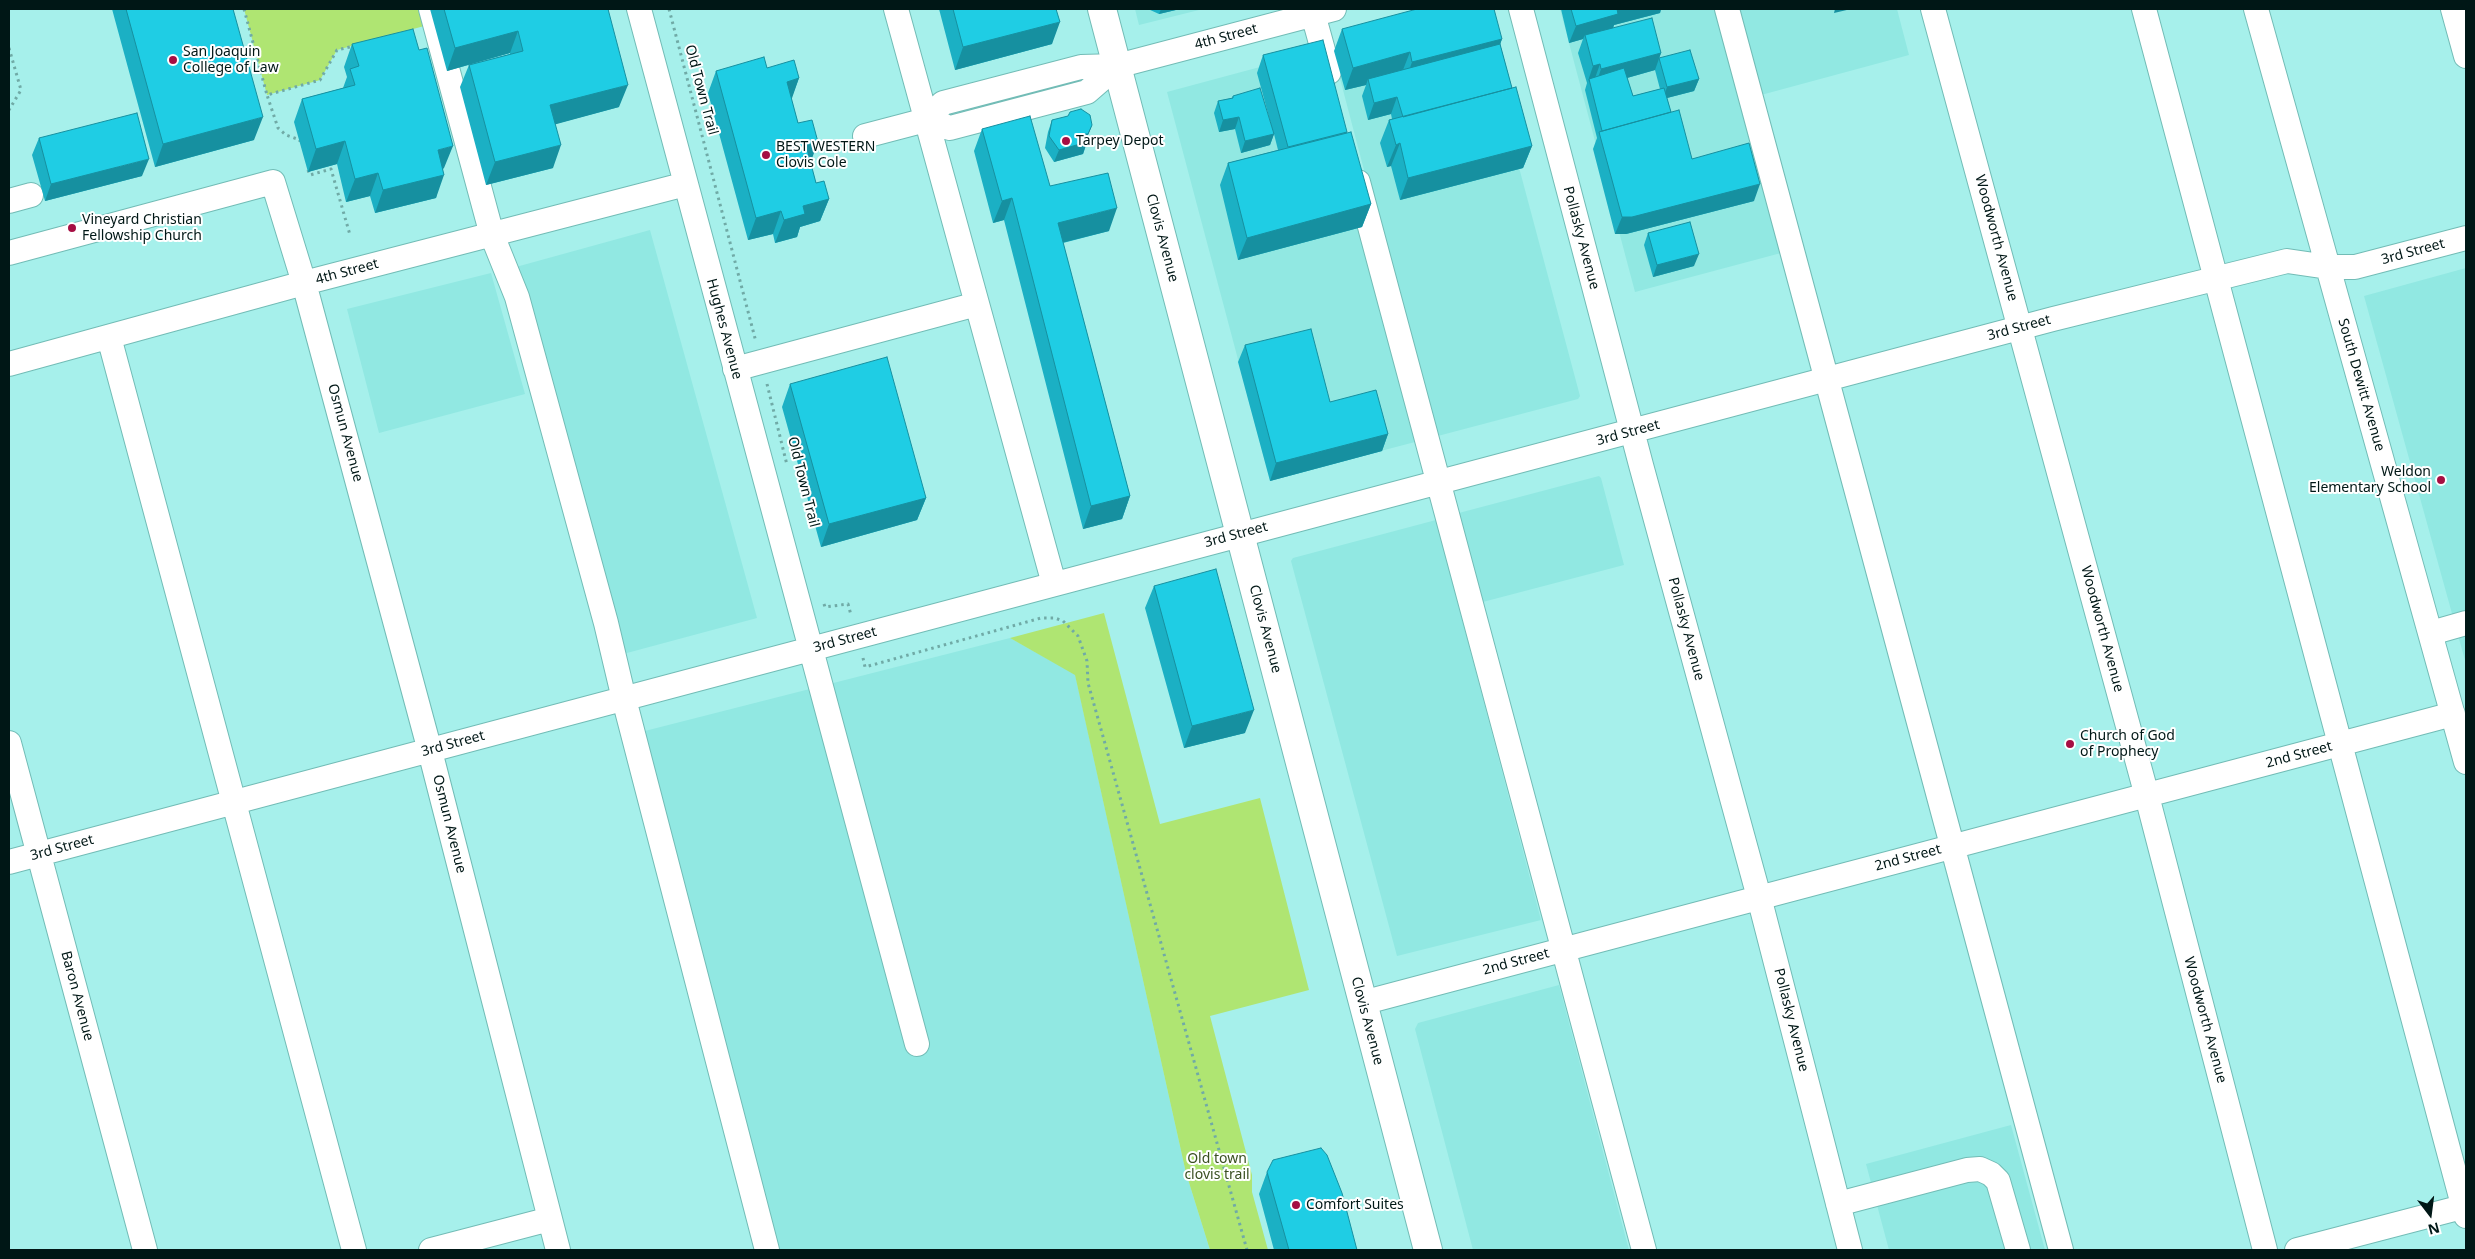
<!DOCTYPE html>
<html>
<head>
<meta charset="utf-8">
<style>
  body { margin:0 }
  #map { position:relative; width:2475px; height:1259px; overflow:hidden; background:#a6f0eb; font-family:"Noto Sans",sans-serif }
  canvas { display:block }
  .frame { position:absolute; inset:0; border:10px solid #001716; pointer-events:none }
  .north { position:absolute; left:2405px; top:1189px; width:50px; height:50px; -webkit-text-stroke:4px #fff; paint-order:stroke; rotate:165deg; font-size:14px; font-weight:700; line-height:20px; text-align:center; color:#001716 }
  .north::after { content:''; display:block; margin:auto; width:18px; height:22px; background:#001716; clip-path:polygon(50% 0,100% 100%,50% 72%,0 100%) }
</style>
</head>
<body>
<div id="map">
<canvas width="2475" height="1259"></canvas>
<div class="frame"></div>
<div class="north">N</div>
</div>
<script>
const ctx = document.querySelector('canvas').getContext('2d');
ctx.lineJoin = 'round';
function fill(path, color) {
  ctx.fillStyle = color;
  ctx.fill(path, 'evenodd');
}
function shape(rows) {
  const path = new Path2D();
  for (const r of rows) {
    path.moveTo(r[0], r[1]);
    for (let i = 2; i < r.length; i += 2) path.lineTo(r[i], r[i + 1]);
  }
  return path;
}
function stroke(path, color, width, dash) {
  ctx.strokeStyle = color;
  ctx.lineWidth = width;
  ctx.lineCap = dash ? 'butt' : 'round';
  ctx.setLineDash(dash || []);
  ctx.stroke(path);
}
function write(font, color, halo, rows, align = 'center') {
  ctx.font = font + ' "Noto Sans",sans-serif';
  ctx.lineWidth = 4;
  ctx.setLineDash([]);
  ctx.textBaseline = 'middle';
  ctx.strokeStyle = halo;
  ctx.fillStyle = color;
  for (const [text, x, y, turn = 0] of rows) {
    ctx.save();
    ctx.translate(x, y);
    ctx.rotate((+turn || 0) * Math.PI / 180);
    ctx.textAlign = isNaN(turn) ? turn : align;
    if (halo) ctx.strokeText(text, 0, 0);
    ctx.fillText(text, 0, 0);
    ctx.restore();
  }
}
const built = shape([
  [1135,9,1203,9,1139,25],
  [1560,9,1716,9,1781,253,1635,292],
  [1737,9,1897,9,1909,55,1761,95],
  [1477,10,1580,396,1578,399,1434,437,1332,48],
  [1312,53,1415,442,1270,480,1167,92],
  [650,230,757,618,612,657,505,270],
  [2466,268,2466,664,2364,296],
  [491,273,525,394,379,433,347,309],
  [1599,476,1601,478,1624,565,1479,603,1455,514],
  [1436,520,1541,920,1397,956,1291,561,1293,558],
  [1010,638,1075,674,1186,1173,1210,1250,779,1250,633,734],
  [1559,985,1629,1250,1473,1250,1415,1029,1418,1023],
  [2011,1125,2045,1250,1889,1250,1866,1164]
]);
const green = shape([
  [244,9,431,9,435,23,337,50,320,80,267,95],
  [1104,613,1160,824,1260,798,1309,990,1210,1016,1252,1175,1252,1192,1268,1250,1210,1250,1186,1173,1075,675,1010,638]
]);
const path = shape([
  [244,9,267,95],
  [669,9,756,342],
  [9,48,21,90,9,110],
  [300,142,300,140,286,135,278,128,267,95,320,80,337,50,354,46],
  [308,170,310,175,331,169,350,235],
  [767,384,787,465],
  [824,604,825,607,848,604,851,615],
  [863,658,865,667,1041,618,1055,618,1063,621,1078,636,1087,661,1088,683,1247,1250]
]);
const minor = shape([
  [431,9,492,235,517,297,606,623,624,699,767,1250],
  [639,9,917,1044],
  [896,9,1054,584],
  [1521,9,1641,465,1759,897,1850,1250],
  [1727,9,2061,1250],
  [1933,9,2147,796,2265,1250],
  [2144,9,2466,1216],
  [2256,9,2466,762],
  [2453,9,2466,56],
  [1313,14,1329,72],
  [926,120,950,128,1087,92,1117,66],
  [865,136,926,120,943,103,1081,67,1117,66,1334,9],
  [1358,182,1644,1250],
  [9,201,31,195],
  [9,253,273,182,304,283,430,751,558,1250],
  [109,337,354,1250],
  [9,364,304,283,686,184],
  [735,369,977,304],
  [2431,633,2466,623],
  [9,743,145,1250],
  [9,862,2053,319,2287,261,2328,267,2355,267,2466,238],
  [1362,1003,2453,714],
  [1838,1204,1967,1170,1980,1169,1991,1174,1998,1181,2018,1250],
  [431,1250,550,1219],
  [2297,1250,2466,1206]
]);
const major = shape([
  [1102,9,1428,1250]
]);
const wall = shape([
  [112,9,233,9,254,140,155,167],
  [430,9,608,9,619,107,555,124,553,168,486,185,460,87,469,65,510,54,510,53,447,71],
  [939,9,1056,9,1052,44,955,70],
  [1148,9,1180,9,1159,14],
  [1561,9,1661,9,1660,13,1614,25,1613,28,1661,53,1659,58,1699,79,1694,91,1667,98,1671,112,1692,159,1754,201,1626,234,1615,234,1593,149,1597,138,1585,90,1587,83,1578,53,1583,39,1569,43],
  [1655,70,1660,89,1633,96,1627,78],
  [1342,29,1502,39,1500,44,1512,88,1532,146,1523,168,1400,200,1391,166,1387,167,1380,143,1389,120,1392,119,1391,114,1368,120,1362,96,1366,85,1345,90,1334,51],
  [352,44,444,168,443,169,436,198,375,213,370,196,346,202,337,164,308,172,294,122,302,99,343,88,347,77,344,67],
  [1263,55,1347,132,1371,204,1362,227,1238,260,1220,185,1228,163,1278,150,1274,134,1270,145,1241,153,1235,129,1219,132,1214,113,1218,101,1232,98,1233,96,1272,128,1257,73],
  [767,68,799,78,791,99,816,183,829,199,820,221,800,227,797,237,775,243,773,234,748,240,708,93,716,71],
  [1052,120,1088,137,1087,140,1087,142,1083,154,1054,162,1045,148,1048,132],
  [982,129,1050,186,1109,231,1063,243,1130,496,1122,519,1083,529,1004,220,993,223,974,151],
  [39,138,142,176,45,201,32,155],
  [1648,233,1694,266,1653,277,1644,245],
  [1245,345,1330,402,1388,434,1382,451,1270,481,1238,362],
  [790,384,926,498,917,520,821,547,782,407],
  [1154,586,1245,733,1184,748,1145,608],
  [1267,1172,1357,1250,1274,1250,1259,1194]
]);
const shadedWall = shape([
  [1161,9,1180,9,1159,14],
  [1617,9,1661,9,1660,13,1614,25,1612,31,1585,35,1583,39,1569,43,1576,26],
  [1835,9,1851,9,1834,13],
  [1060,22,1052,44,955,70,963,47],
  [518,31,510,53,447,71,455,48],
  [1502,39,1494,61,1404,85,1412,62],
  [1410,52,1401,75,1368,79,1366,85,1345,90,1353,68],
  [1661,53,1655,70,1595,87,1601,69],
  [1600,64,1594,81,1589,79,1587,84,1593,66],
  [799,78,791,101,787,82],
  [1699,79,1694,91,1663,99,1667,87],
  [628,85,619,107,542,128,550,105],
  [1397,97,1391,114,1368,120,1374,103],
  [263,117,254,140,155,167,163,144],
  [1239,117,1235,129,1219,132,1223,120],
  [1092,125,1085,143,1087,142,1083,154,1054,162,1059,150,1085,134],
  [1274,134,1270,145,1241,153,1245,141],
  [345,141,337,164,308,172,316,149],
  [818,142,810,164,806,145],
  [1400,143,1391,166,1387,167,1396,145],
  [561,145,553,168,486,185,495,162],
  [453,146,444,168,430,172,438,150],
  [1532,146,1523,168,1400,200,1408,178],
  [149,159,142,176,45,201,51,184],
  [378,173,370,196,346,202,355,179],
  [444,175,436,198,375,213,383,190],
  [1760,184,1754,201,1626,234,1615,234,1622,217],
  [1012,198,1004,220,993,223,1002,201],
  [829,199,820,221,800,227,797,237,775,243,784,220,803,206],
  [1371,204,1362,227,1238,260,1247,238],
  [1117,208,1109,231,1049,246,1058,223],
  [781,211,773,234,748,240,756,218],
  [1699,254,1694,266,1653,277,1657,265],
  [1388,434,1382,451,1270,481,1276,463],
  [1130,496,1122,519,1083,529,1091,506],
  [926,498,917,520,821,547,829,524],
  [1254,710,1245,733,1184,748,1192,726]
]);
const building = shape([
  [126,9,233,9,263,117,163,144,126,9],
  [444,9,608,9,628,85,550,105,561,145,495,162,469,65,523,51,518,31,455,48,444,9],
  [953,9,1056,9,1060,22,963,47,953,9],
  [1417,9,1494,9,1502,39,1412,62,1410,52,1353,68,1342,29,1417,9],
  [1571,9,1617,9,1618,14,1576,26,1571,9],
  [1652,18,1661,53,1601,69,1600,64,1593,66,1585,35,1652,18],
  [413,29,419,50,427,48,453,146,438,150,444,175,383,190,378,173,355,179,345,141,316,149,302,99,355,85,350,69,359,66,352,44,413,29],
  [1323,40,1347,132,1288,147,1263,55,1323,40],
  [1500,44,1512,88,1403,117,1397,97,1374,103,1368,79,1500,44],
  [1690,50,1699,79,1667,87,1659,58,1690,50],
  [764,57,767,68,794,60,799,78,787,82,798,123,812,120,818,142,806,145,816,183,824,181,829,199,803,206,805,214,784,220,781,211,756,218,716,71,764,57],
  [1624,68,1633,96,1664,88,1671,112,1602,131,1589,79,1624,68],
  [1516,87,1532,146,1408,178,1400,143,1396,145,1389,120,1516,87],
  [1260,88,1274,134,1245,141,1239,117,1223,120,1218,101,1233,98,1233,96,1260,88],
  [1081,109,1090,115,1092,125,1088,134,1085,134,1087,142,1059,150,1049,136,1052,120,1068,116,1070,112,1081,109],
  [1679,110,1692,159,1749,143,1760,184,1632,217,1622,217,1599,132,1679,110],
  [137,113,149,159,51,184,39,138,137,113],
  [1030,116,1050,186,1108,173,1117,208,1058,223,1130,496,1091,506,1012,198,1002,201,982,129,1030,116],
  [1351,132,1371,204,1247,238,1228,163,1351,132],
  [1690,222,1699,254,1657,265,1648,233,1690,222],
  [1311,329,1330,402,1376,390,1388,434,1276,463,1245,345,1311,329],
  [887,357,926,498,829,524,790,384,887,357],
  [1216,569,1254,710,1192,726,1154,586,1216,569],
  [1321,1148,1327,1155,1342,1193,1357,1250,1289,1250,1267,1172,1273,1160,1321,1148]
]);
const markers = [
  [173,60,5,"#a60e43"],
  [1066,141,5,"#a60e43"],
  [766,155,5,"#a60e43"],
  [72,228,5,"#a60e43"],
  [2441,480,5,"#a60e43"],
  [2070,744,5,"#a60e43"],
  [1296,1205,5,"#a60e43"]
];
const streetNames = [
  ["4th Street",1226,37,-15],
  ["Old Town Trail",701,90,75],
  ["Clovis Avenue",1162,238,75],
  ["Pollasky Avenue",1581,238,75],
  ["Woodworth Avenue",1996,238,75],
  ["3rd Street",2413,252,-15],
  ["4th Street",347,272,-15],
  ["3rd Street",2019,328,-15],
  ["Hughes Avenue",724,329,75],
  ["South Dewitt Avenue",2361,385,74],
  ["Osmun Avenue",345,433,75],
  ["3rd Street",1628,433,-15],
  ["Old Town Trail",803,482,76],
  ["3rd Street",1236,535,-15],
  ["Clovis Avenue",1265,629,75],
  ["Pollasky Avenue",1686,629,75],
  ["Woodworth Avenue",2102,629,75],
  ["3rd Street",845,640,-15],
  ["3rd Street",453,744,-15],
  ["2nd Street",2299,755,-15],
  ["Osmun Avenue",449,824,76],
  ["3rd Street",62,848,-15],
  ["2nd Street",1908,858,-15],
  ["2nd Street",1516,962,-15],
  ["Baron Avenue",77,996,75],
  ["Pollasky Avenue",1791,1020,76],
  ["Woodworth Avenue",2205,1020,75],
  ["Clovis Avenue",1367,1021,75]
];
const poiNames = [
  ["San Joaquin",183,52],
  ["College of Law",183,68],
  ["Tarpey Depot",1076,141],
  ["BEST WESTERN",776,147],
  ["Clovis Cole",776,163],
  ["Vineyard Christian",82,220],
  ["Fellowship Church",82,236],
  ["Weldon",2431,472,"right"],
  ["Elementary School",2431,488,"right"],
  ["Church of God",2080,736],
  ["of Prophecy",2080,752],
  ["Comfort Suites",1306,1205]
];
const parkNames = [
  ["Old town",1217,1159],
  ["clovis trail",1217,1175]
];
fill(built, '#91e8e2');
fill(green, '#afe572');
stroke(minor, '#72bcb6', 26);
stroke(major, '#72bcb6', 30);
stroke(path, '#70aaa6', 3, [2.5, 4]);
stroke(minor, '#fff', 24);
stroke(major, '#fff', 28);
fill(wall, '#1bb0c4');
fill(shadedWall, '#1690a0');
fill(building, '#1fcde4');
stroke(building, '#1690a0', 1);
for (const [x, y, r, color] of markers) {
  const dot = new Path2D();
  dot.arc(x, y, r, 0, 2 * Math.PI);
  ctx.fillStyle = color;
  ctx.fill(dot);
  stroke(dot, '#fff', 2);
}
write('14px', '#001716', '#fff', streetNames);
write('14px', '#001716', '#fff', poiNames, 'left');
write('14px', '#394f20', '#fff', parkNames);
</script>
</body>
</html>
